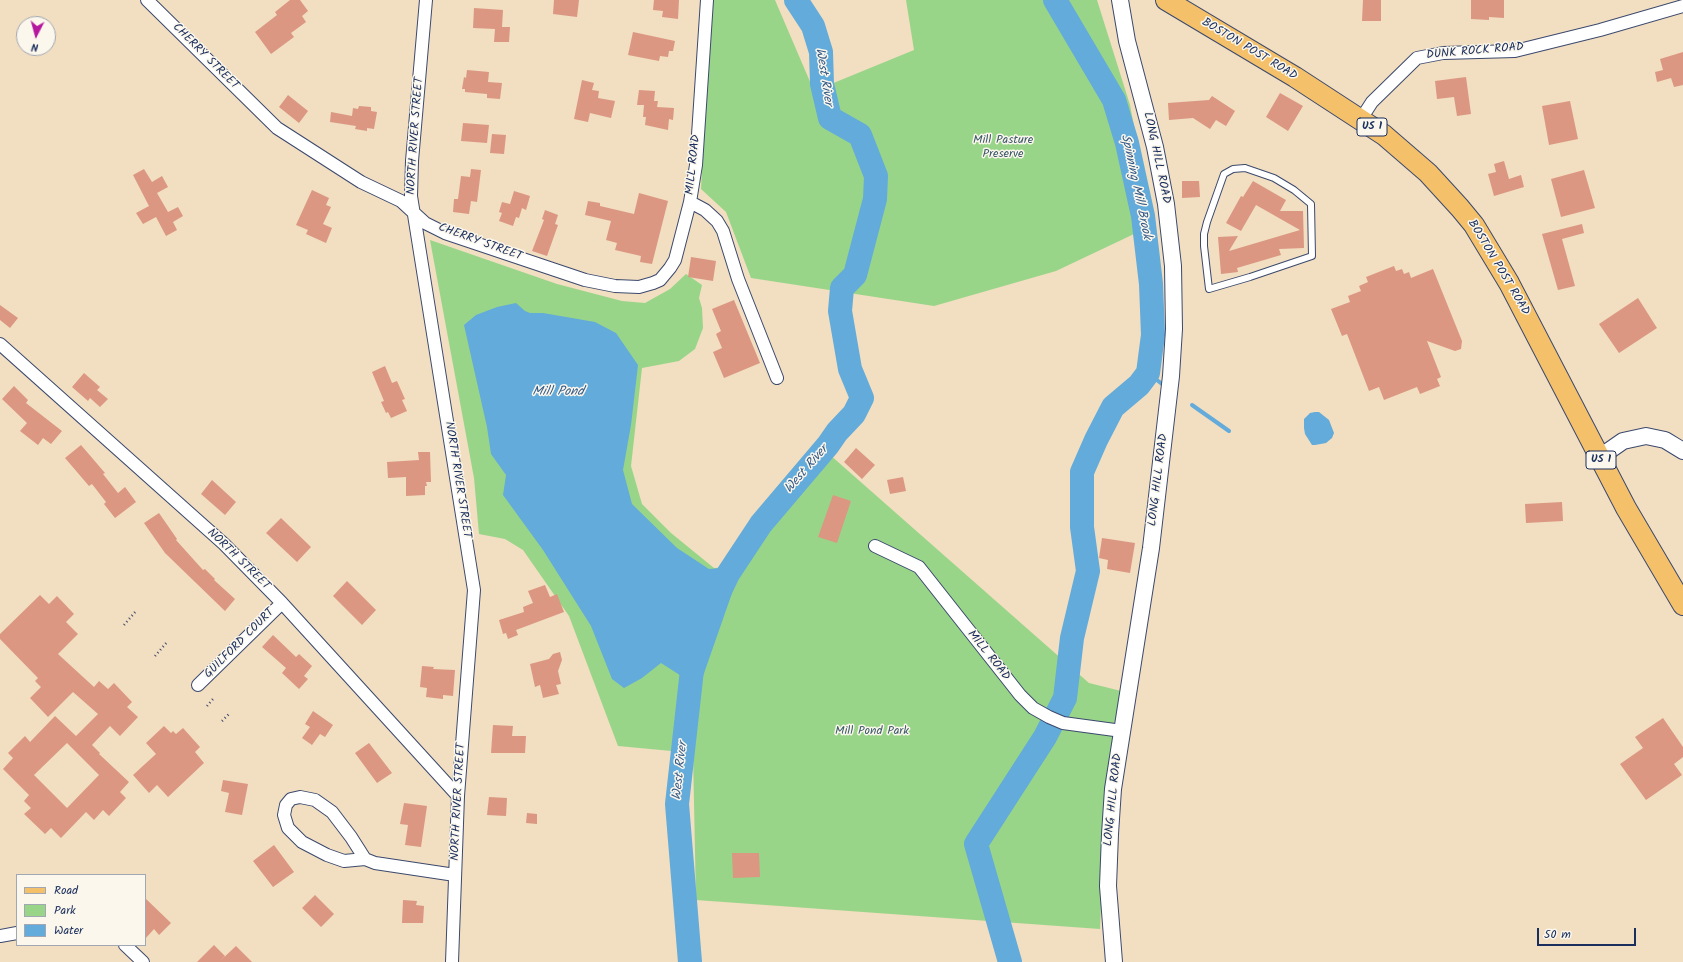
<!DOCTYPE html>
<html>
<head>
<meta charset="utf-8">
<style>
  body { margin:0 }
  #map { position:relative; width:1683px; height:962px; overflow:hidden; background:#f2dec0; font-family:Kalam,sans-serif }
  canvas { display:block }
  .legend { position:absolute; left:16px; top:874px; width:130px; height:72px; box-sizing:border-box; background:#fbf7ec; border:1px solid #a1a7b3; margin:0; padding:5px 7px; list-style:none; font-size:12px; color:#1b2f5e }
  .legend li { display:flex; align-items:center; gap:8px; height:20px }
  .legend b { width:20px; border:1px solid #a1a7b3 }
  .north { position:absolute; left:16px; top:16px; width:40px; height:40px; box-sizing:border-box; background:#fbf7ec; border:1px solid #a1a7b3; border-radius:50%; rotate:186deg; font-size:11px; font-weight:700; line-height:16px; text-align:center; color:#1b2f5e }
  .north::after { content:''; display:block; margin:auto; width:14px; height:18px; background:#b5179e; clip-path:polygon(50% 0,100% 100%,50% 72%,0 100%) }
  .scale { position:absolute; left:1537px; top:928px; width:99px; height:18px; box-sizing:border-box; border:2px solid #1b2f5e; border-top:0; padding-left:5px; font-size:12px; line-height:14px; white-space:nowrap; color:#1b2f5e; -webkit-text-stroke:3px #fbf7ec; paint-order:stroke }
</style>
</head>
<body>
<div id="map">
<canvas width="1683" height="962"></canvas>
<ul class="legend">
<li><b style="height:5px;background:#f4c16a"></b>Road</li>
<li><b style="height:11px;background:#99d589"></b>Park</li>
<li><b style="height:11px;background:#62abda"></b>Water</li>
</ul>
<div class="north">N</div>
<div class="scale">50 m</div>
</div>
<script>
const ctx = document.querySelector('canvas').getContext('2d');
ctx.lineJoin = 'round';
function fill(path, color) {
  ctx.fillStyle = color;
  ctx.fill(path, 'evenodd');
}
function shape(rows) {
  const path = new Path2D();
  for (const r of rows) {
    path.moveTo(r[0], r[1]);
    for (let i = 2; i < r.length; i += 2) path.lineTo(r[i], r[i + 1]);
  }
  return path;
}
function stroke(path, color, width, dash) {
  ctx.strokeStyle = color;
  ctx.lineWidth = width;
  ctx.lineCap = dash ? 'butt' : 'round';
  ctx.setLineDash(dash || []);
  ctx.stroke(path);
}
function write(font, color, halo, rows, align = 'center') {
  ctx.font = font + ' Kalam,sans-serif';
  ctx.lineWidth = 3;
  ctx.setLineDash([]);
  ctx.textBaseline = 'middle';
  ctx.strokeStyle = halo;
  ctx.fillStyle = color;
  for (const [text, x, y, turn = 0] of rows) {
    ctx.save();
    ctx.translate(x, y);
    ctx.rotate((+turn || 0) * Math.PI / 180);
    ctx.textAlign = isNaN(turn) ? turn : align;
    if (halo) ctx.strokeText(text, 0, 0);
    ctx.fillText(text, 0, 0);
    ctx.restore();
  }
}
const green = shape([
  [710,0,775,0,814,91,914,50,906,0,1097,0,1130,105,1153,225,1056,271,934,306,751,278,726,212,701,189],
  [430,240,557,284,622,301,645,303,670,289,686,274,702,285,699,298,702,308,703,328,695,349,679,361,642,368,631,466,642,504,671,533,714,568,730,567,753,530,821,447,1089,683,1121,691,1114,725,1105,815,1100,929,696,900,693,753,618,746,569,616,523,550,505,539,479,534,474,478]
]);
const water = shape([
  [516,303,525,311,530,313,543,313,595,322,616,333,638,365,631,425,623,470,632,504,677,548,709,569,721,568,736,580,731,596,702,679,686,679,661,663,642,678,624,688,612,679,591,626,543,550,503,495,506,475,491,454,487,427,464,325,476,315,497,307],
  [1315,412,1319,412,1329,420,1334,433,1332,438,1326,443,1315,445,1312,445,1305,434,1304,428,1304,419,1310,413]
]);
const stream = shape([
  [1148,373,1162,384],
  [1192,405,1229,431]
]);
const river = shape([
  [714,603,728,574,761,524,828,445,837,432,854,414,862,398,850,369,840,311,842,288,855,275,875,199,876,176,860,135,830,118,822,84,821,52,813,26,796,0],
  [690,962,677,804,693,661,696,646],
  [1010,962,976,844,1045,737,1065,698,1072,638,1088,571,1082,527,1082,472,1096,440,1113,407,1139,385,1148,373,1153,335,1151,284,1143,216,1127,143,1114,100,1055,0]
]);
const building = shape([
  [290,0,300,0,308,11,302,16,306,22,291,33,294,37,271,54,255,32,277,15,275,12],
  [554,0,579,0,577,17,553,14],
  [654,0,679,0,678,19,662,17,663,11,653,10],
  [1363,0,1381,0,1381,21,1362,21],
  [1471,0,1504,0,1504,18,1489,17,1489,20,1471,19],
  [474,8,503,10,502,27,510,27,509,42,494,42,495,29,473,28],
  [633,32,675,41,673,51,669,51,668,57,660,56,659,61,628,55],
  [1683,52,1683,85,1674,87,1671,78,1657,82,1655,72,1663,70,1660,59],
  [467,70,489,72,488,82,502,83,500,99,487,98,487,94,465,92,465,89,462,89,464,77,466,78],
  [1466,77,1471,114,1457,116,1454,97,1437,99,1435,81],
  [582,80,594,83,592,90,599,91,598,98,615,101,611,118,590,113,588,122,574,119],
  [639,90,655,91,654,101,658,101,657,107,674,108,673,120,669,119,668,130,645,125,646,117,643,117,644,105,637,105],
  [1280,93,1303,106,1288,131,1266,117],
  [288,95,308,111,299,123,279,107],
  [1212,96,1235,111,1226,126,1216,120,1210,129,1193,118,1169,120,1168,103,1209,100],
  [1570,101,1578,139,1549,145,1542,106],
  [359,106,371,107,371,111,377,112,374,129,367,128,367,131,355,129,356,126,330,122,331,112,352,116,353,108,358,109],
  [463,123,489,125,487,143,461,141],
  [492,134,506,135,504,154,490,153],
  [1504,161,1509,179,1521,175,1524,187,1494,196,1488,174,1496,172,1494,164],
  [144,169,152,182,162,176,168,187,157,193,168,212,178,207,183,216,173,222,177,230,166,236,156,217,143,224,136,213,149,206,133,175],
  [471,169,481,170,477,202,471,201,469,214,453,212,454,199,458,199,461,176,470,177],
  [1584,170,1595,208,1561,217,1551,179],
  [1182,181,1199,181,1200,197,1182,198],
  [1253,181,1286,200,1280,211,1303,211,1304,248,1279,249,1281,255,1237,268,1238,272,1221,274,1218,237,1238,236,1229,251,1300,230,1256,205,1241,231,1226,223,1241,196,1243,197],
  [312,190,329,198,326,205,331,207,323,224,332,228,326,243,306,234,308,230,296,225],
  [514,191,530,196,526,210,522,208,519,218,516,217,513,226,499,221,502,213,499,212,502,202,510,204],
  [639,193,668,201,652,264,640,262,641,256,615,250,617,243,606,240,611,221,585,215,588,201,600,203,600,206,634,214],
  [545,210,558,215,555,224,558,225,547,256,532,251,544,220,542,219],
  [1582,224,1584,233,1562,239,1575,286,1558,290,1542,234],
  [691,257,716,261,713,281,688,277],
  [1394,266,1396,271,1402,269,1404,274,1409,272,1411,278,1433,269,1462,341,1461,349,1455,351,1427,341,1441,377,1437,379,1440,386,1420,394,1417,387,1384,400,1379,387,1369,391,1347,334,1342,336,1331,309,1350,302,1348,296,1361,291,1359,286,1368,282,1366,277],
  [1638,298,1657,328,1619,353,1599,324],
  [734,300,760,363,724,378,713,352,722,348,716,334,721,331,712,309],
  [0,305,18,318,10,328,0,320],
  [385,366,392,383,397,381,405,399,402,400,407,411,391,418,388,412,386,413,381,402,384,401,372,372],
  [84,373,100,387,97,390,108,399,100,407,90,398,88,401,72,387],
  [14,386,28,400,26,403,62,431,51,444,43,438,38,445,20,431,27,423,2,399],
  [81,445,105,473,103,474,118,493,125,487,136,502,115,518,104,504,106,502,92,484,89,486,65,458],
  [856,448,875,465,862,479,844,462],
  [418,452,430,452,431,482,426,482,427,486,425,486,425,495,406,496,406,477,388,478,387,462,419,460],
  [903,477,906,491,890,494,887,480],
  [212,480,236,502,225,515,201,494],
  [833,495,851,501,837,543,818,537],
  [1562,502,1563,521,1526,523,1525,504],
  [159,513,177,539,176,540,203,570,205,569,215,579,214,580,235,599,225,611,165,553,144,523],
  [281,518,311,547,297,562,266,533],
  [1102,538,1135,543,1130,573,1107,569,1108,560,1099,558],
  [347,581,376,610,362,625,333,596],
  [545,585,550,597,557,594,564,612,516,630,518,635,508,639,506,633,503,634,499,620,524,612,523,607,533,603,528,591],
  [40,595,49,604,57,596,74,614,66,622,78,634,58,654,94,687,99,681,108,689,114,683,132,702,127,707,138,717,120,736,110,726,92,745,100,753,99,754,129,782,120,792,126,798,109,816,103,810,94,820,86,812,61,838,51,828,45,834,24,814,31,808,24,801,29,795,3,769,13,758,8,753,25,736,30,742,55,716,76,736,98,714,73,692,48,717,30,698,41,687,35,681,38,678,0,639,0,634],
  [67,743,99,775,67,808,34,775],
  [273,635,296,657,299,654,312,666,304,676,308,679,299,689,282,673,286,668,262,647],
  [560,652,562,660,558,671,561,684,556,685,559,694,543,698,540,685,535,687,530,664,549,659,553,654],
  [422,666,434,667,433,669,455,670,453,696,443,695,443,699,426,697,427,688,420,687],
  [313,711,333,725,325,737,320,734,312,745,302,738,310,727,305,724],
  [1663,718,1683,747,1683,757,1674,764,1682,775,1646,800,1620,764,1643,748,1635,737],
  [493,725,513,726,512,736,526,736,525,753,491,753],
  [164,726,171,733,173,731,176,734,183,728,200,747,195,752,204,763,168,797,157,785,149,793,133,775,156,754,146,743],
  [369,743,392,773,377,783,355,753],
  [223,780,248,784,242,815,225,812,229,793,221,791],
  [489,797,507,798,506,816,487,815],
  [404,803,427,806,421,847,405,845,408,825,400,824],
  [527,813,537,814,537,824,526,823],
  [274,845,294,872,273,887,253,861],
  [732,853,759,853,760,877,733,878],
  [315,895,334,914,321,927,302,908],
  [145,898,171,923,159,935,154,929,145,939],
  [403,900,417,901,416,905,424,906,423,923,402,923],
  [214,945,225,956,219,962,197,962],
  [236,946,252,962,219,962]
]);
const path = shape([
  [124,625,136,611],
  [155,656,168,641],
  [207,706,213,699],
  [222,721,229,714]
]);
const service = shape([
  [1245,168,1274,178,1294,190,1311,204,1312,256,1250,277,1209,289,1204,246,1204,234,1207,222,1224,174,1233,169,1245,168]
]);
const minor = shape([
  [147,0,277,128,361,182,401,201,425,223,445,233,585,280,615,286,639,287,653,283,660,280,670,268,675,260,690,202],
  [426,0,412,161,411,196,474,590,458,796,452,962],
  [707,0,696,165,690,202,705,210,717,221,723,231,738,279,777,378],
  [1361,119,1372,102,1417,58,1443,53,1515,51,1600,30,1683,6],
  [0,344,224,544,282,603,458,796],
  [875,546,919,567,1020,695,1033,708,1049,717,1063,723,1122,731],
  [198,685,282,603],
  [365,859,351,837,332,812,315,800,300,797,291,799,286,805,284,815,288,828,302,842,327,855,344,861,365,859,375,863,455,875],
  [0,936,17,933],
  [125,945,143,962]
]);
const tertiary = shape([
  [1600,457,1623,441,1646,436,1665,440,1683,451],
  [1114,962,1108,886,1110,834,1113,789,1151,548,1171,376,1174,329,1173,266,1166,204,1155,147,1127,41,1120,0]
]);
const primary = shape([
  [1166,0,1295,77,1384,135,1428,173,1460,208,1474,225,1509,283,1626,508,1683,605]
]);
const shields = [
  [1372,127,30],
  [1601,460,30]
];
const shieldNames = [
  ["US 1",1372,127],
  ["US 1",1601,460]
];
const streetNames = [
  ["BOSTON POST ROAD",1249,50,31],
  ["DUNK ROCK ROAD",1475,52,-5],
  ["CHERRY STREET",205,57,45],
  ["NORTH RIVER STREET",416,136,-86],
  ["LONG HILL ROAD",1156,158,78],
  ["MILL ROAD",694,165,-84],
  ["CHERRY STREET",480,243,20],
  ["BOSTON POST ROAD",1498,268,59],
  ["NORTH RIVER STREET",457,480,81],
  ["LONG HILL ROAD",1159,480,-83],
  ["NORTH STREET",238,560,44],
  ["GUILFORD COURT",240,644,-45],
  ["MILL ROAD",988,656,51],
  ["LONG HILL ROAD",1114,800,-84],
  ["NORTH RIVER STREET",459,802,-87]
];
const parkNames = [
  ["Mill Pasture",1003,141],
  ["Preserve",1003,155],
  ["Mill Pond Park",872,732]
];
const waterNames = [
  ["West River",823,77,81],
  ["Spinning Mill Brook",1135,187,78],
  ["Mill Pond",558,393],
  ["West River",807,470,-49],
  ["West River",681,771,-84]
];
fill(green, '#99d589');
fill(water, '#62abda');
stroke(stream, '#62abda', 4);
stroke(river, '#62abda', 24);
fill(building, '#db9782');
stroke(service, '#3b496d', 8);
stroke(minor, '#3b496d', 14);
stroke(tertiary, '#3b496d', 18);
stroke(primary, '#3b496d', 22);
stroke(path, '#3b496d', 2.5, [1, 3]);
stroke(service, '#fff', 6);
stroke(minor, '#fff', 12);
stroke(tertiary, '#fff', 16);
stroke(primary, '#f4c16a', 20);
for (const [x, y, w] of shields) {
  const box = new Path2D();
  box.roundRect(x - w / 2, y - 9, w, 18, 3);
  ctx.fillStyle = '#fbf7ec';
  ctx.fill(box);
  stroke(box, '#1b2f5e', 1);
}
write('bold 11px', '#1b2f5e', null, shieldNames);
write('12px', '#1b2f5e', '#fbf7ec', streetNames);
write('12px', '#3a5869', '#fbf7ec', parkNames);
write('italic 13px', '#345a89', '#fbf7ec', waterNames);
</script>
</body>
</html>
